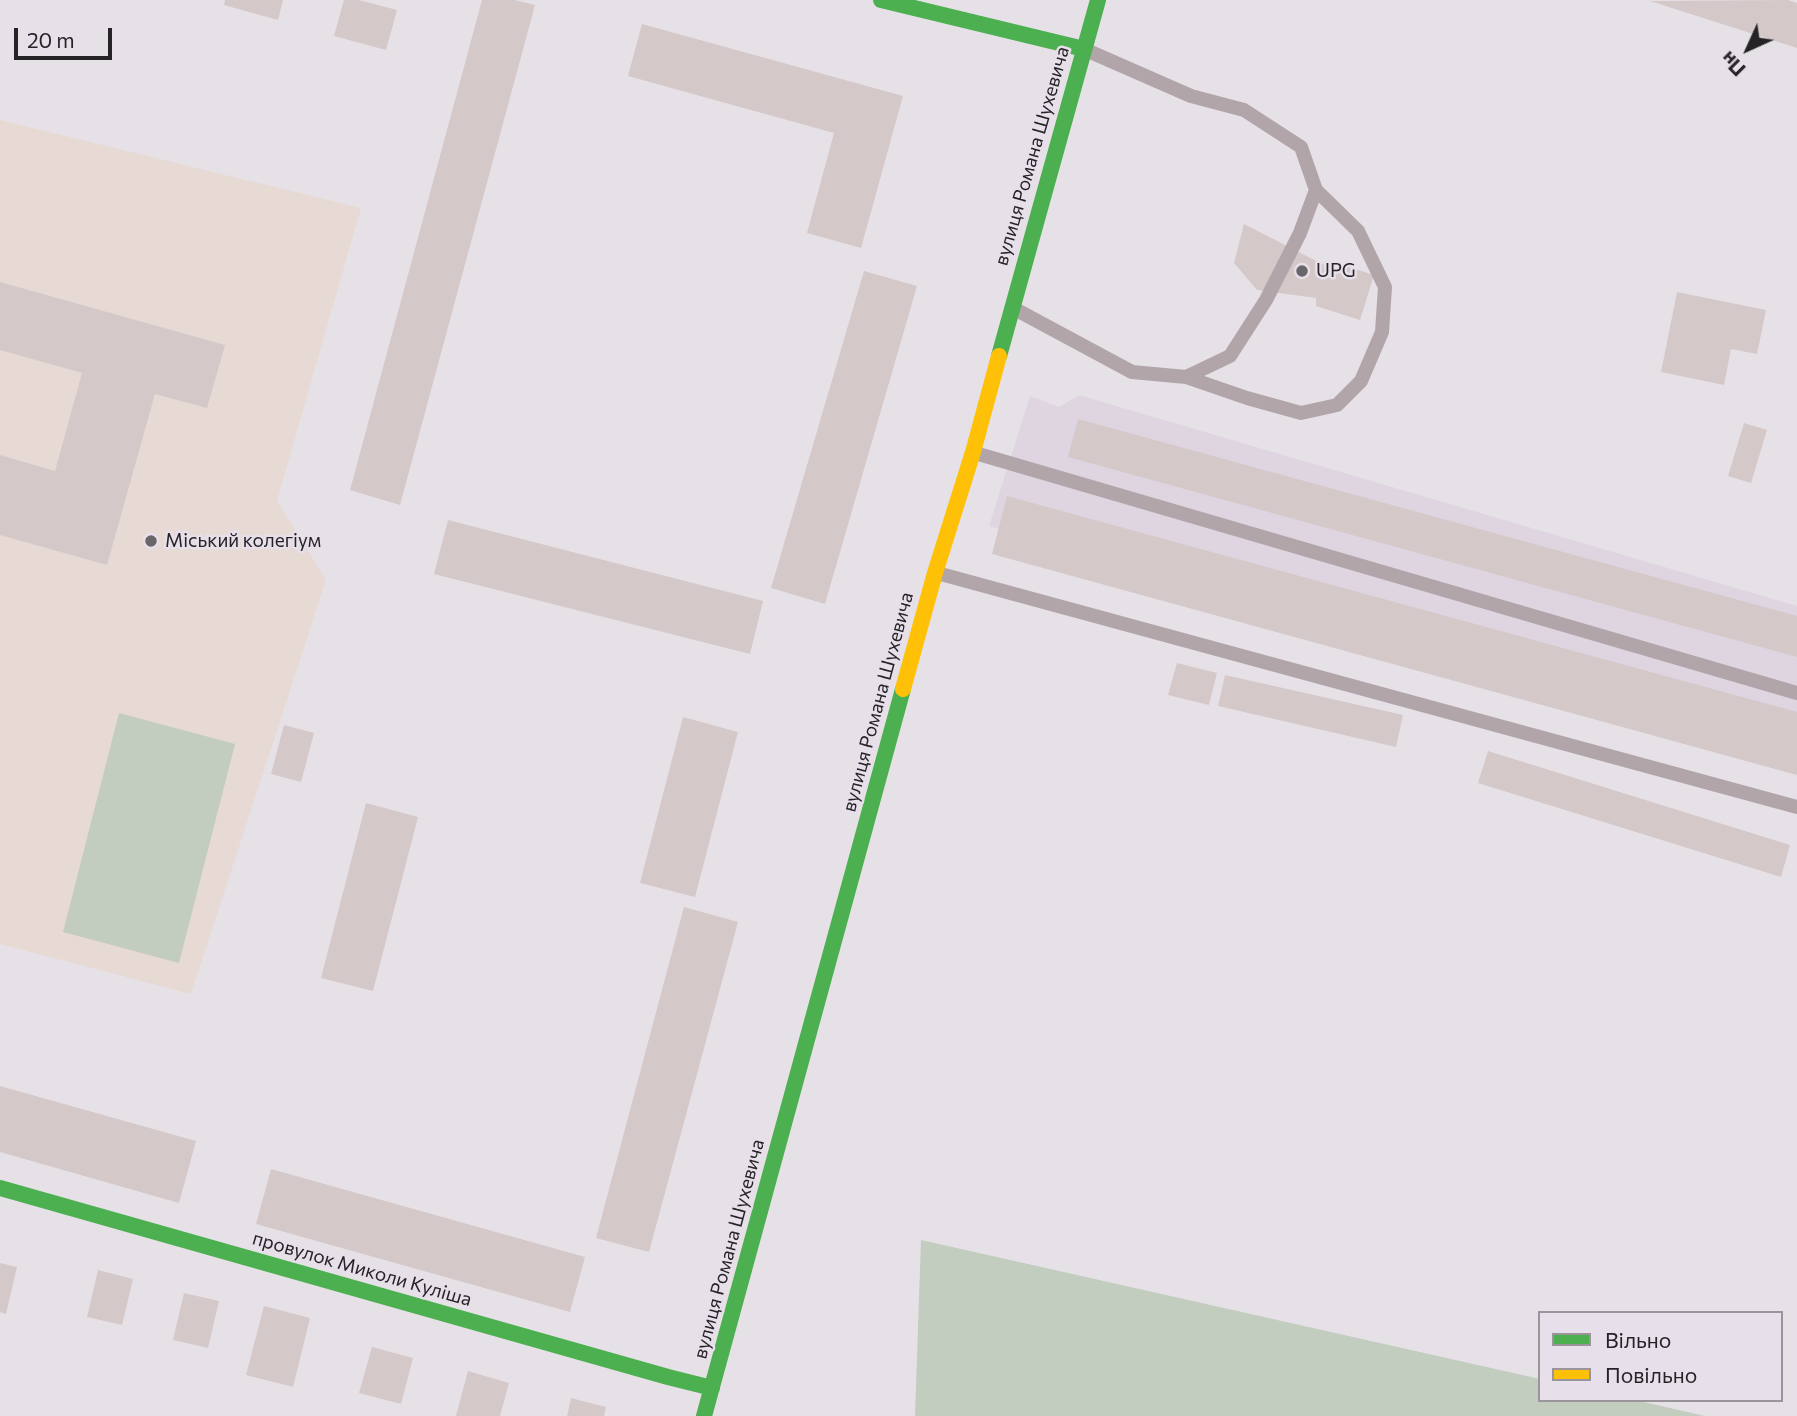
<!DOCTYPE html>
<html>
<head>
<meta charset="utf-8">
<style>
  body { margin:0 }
  #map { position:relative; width:1797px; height:1416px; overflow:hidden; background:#e6e1e7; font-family:Commissioner,sans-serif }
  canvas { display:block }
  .legend { position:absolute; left:1538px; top:1311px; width:245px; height:91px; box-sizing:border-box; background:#e7dfe9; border:2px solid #9a949b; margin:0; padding:9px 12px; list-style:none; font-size:21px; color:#262327 }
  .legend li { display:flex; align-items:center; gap:14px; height:35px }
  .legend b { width:35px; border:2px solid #9a949b }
  .north { position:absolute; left:1713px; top:14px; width:70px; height:70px; -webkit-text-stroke:5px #e7dfe9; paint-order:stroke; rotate:225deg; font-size:19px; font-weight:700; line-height:28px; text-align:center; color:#262327 }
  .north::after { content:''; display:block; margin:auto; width:24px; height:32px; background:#262327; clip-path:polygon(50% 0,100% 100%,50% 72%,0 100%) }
  .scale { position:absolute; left:14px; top:28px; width:98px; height:32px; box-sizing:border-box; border:4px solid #262327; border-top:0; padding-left:9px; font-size:21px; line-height:24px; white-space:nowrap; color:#262327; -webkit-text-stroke:5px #e7dfe9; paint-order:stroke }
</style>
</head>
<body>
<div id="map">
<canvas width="1797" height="1416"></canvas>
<ul class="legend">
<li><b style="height:9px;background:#4caf50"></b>Вільно</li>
<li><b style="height:9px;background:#ffc107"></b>Повільно</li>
</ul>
<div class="north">Пн</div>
<div class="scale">20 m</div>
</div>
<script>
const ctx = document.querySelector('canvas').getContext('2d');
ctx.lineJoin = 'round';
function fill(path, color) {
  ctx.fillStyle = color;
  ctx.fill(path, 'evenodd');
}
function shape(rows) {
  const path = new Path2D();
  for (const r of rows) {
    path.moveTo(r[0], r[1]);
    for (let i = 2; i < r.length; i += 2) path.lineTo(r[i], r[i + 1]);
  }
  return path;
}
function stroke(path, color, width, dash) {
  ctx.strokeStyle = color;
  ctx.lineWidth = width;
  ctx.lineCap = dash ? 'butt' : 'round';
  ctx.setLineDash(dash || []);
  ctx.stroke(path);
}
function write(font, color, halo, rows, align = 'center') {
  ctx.font = font + ' Commissioner,sans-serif';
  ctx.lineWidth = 5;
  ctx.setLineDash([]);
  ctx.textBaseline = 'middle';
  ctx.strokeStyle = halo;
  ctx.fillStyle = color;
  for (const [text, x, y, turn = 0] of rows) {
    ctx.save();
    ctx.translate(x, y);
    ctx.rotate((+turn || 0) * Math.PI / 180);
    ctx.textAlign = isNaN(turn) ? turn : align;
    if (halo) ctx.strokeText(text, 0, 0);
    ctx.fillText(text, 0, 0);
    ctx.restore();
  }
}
const built = shape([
  [1079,395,1797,606,1797,754,989,526,1030,396,1059,407]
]);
const education = shape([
  [0,120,361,208,277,501,326,580,191,994,0,944]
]);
const green = shape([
  [119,713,235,744,179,963,63,932],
  [921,1240,1540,1379,1540,1400,1635,1400,1705,1416,915,1416]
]);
const building = shape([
  [225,0,283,0,278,20,224,5],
  [344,0,359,0,397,10,386,50,334,36],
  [482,0,515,0,535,5,400,505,350,490],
  [1788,0,1797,3,1797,48,1650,1],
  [642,24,903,96,861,248,807,233,834,133,628,76],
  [1244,224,1328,267,1330,261,1374,275,1360,320,1316,306,1316,298,1257,290,1234,263],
  [864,271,917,286,825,604,771,588],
  [0,282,225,345,207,408,155,394,107,565,0,535,0,455,55,471,82,373,0,350],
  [1677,292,1766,310,1757,354,1731,349,1724,385,1661,372],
  [1078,419,1797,616,1797,657,1068,457],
  [1744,423,1767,430,1751,483,1728,476],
  [1007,496,1797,712,1797,775,992,554],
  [448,520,763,601,750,654,434,574],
  [1177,663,1217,673,1209,705,1168,695],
  [1225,675,1403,715,1396,747,1218,706],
  [683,717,738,732,695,897,640,883],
  [284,725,314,733,301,782,271,774],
  [1488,751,1790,845,1781,877,1478,783],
  [366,803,418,817,373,991,321,978],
  [684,907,738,922,649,1252,596,1238],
  [0,1086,196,1141,179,1203,0,1152],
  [271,1169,585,1257,570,1312,256,1224],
  [0,1263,17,1267,6,1314,0,1312],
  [98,1270,133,1279,122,1325,87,1317],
  [184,1293,219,1301,208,1348,173,1340],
  [264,1306,310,1318,293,1387,246,1375],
  [372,1347,413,1358,401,1404,359,1393],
  [468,1371,509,1383,500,1416,456,1416],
  [571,1398,606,1407,604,1416,567,1416]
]);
const lane = shape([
  [1013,308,1132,372,1186,377,1230,356,1266,300,1300,233,1316,190,1301,147,1244,110,1191,96,1086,50],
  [1186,377,1247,398,1301,413,1337,405,1361,381,1382,332,1385,287,1358,231,1316,190],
  [975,453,1797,693],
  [937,573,1797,807]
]);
const fast = shape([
  [881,0,1084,49],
  [999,356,1098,0],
  [0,1188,668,1377,712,1388],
  [704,1416,903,689]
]);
const slow = shape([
  [903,689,935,573,973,452,999,356]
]);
const markers = [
  [1302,271,7,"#69666a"],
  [151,541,7,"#69666a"]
];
const streetNames = [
  ["вулиця Романа Шухевича",1032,156,-74],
  ["вулиця Романа Шухевича",878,702,-75],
  ["вулиця Романа Шухевича",729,1249,-75],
  ["провулок Миколи Куліша",362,1269,16]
];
const poiNames = [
  ["UPG",1316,271],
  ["Міський колегіум",165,541]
];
fill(built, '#ded5e1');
fill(education, '#e7dad4');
fill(green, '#c2ccbf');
fill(building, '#d5c8c8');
stroke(lane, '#b1a5aa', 14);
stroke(fast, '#4caf50', 16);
stroke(slow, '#ffc107', 16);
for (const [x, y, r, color] of markers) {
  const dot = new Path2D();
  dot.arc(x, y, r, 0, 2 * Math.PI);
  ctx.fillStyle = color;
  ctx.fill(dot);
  stroke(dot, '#e7dfe9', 2.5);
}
write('19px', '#262327', '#e7dfe9', streetNames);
write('19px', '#262327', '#e7dfe9', poiNames, 'left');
</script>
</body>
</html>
